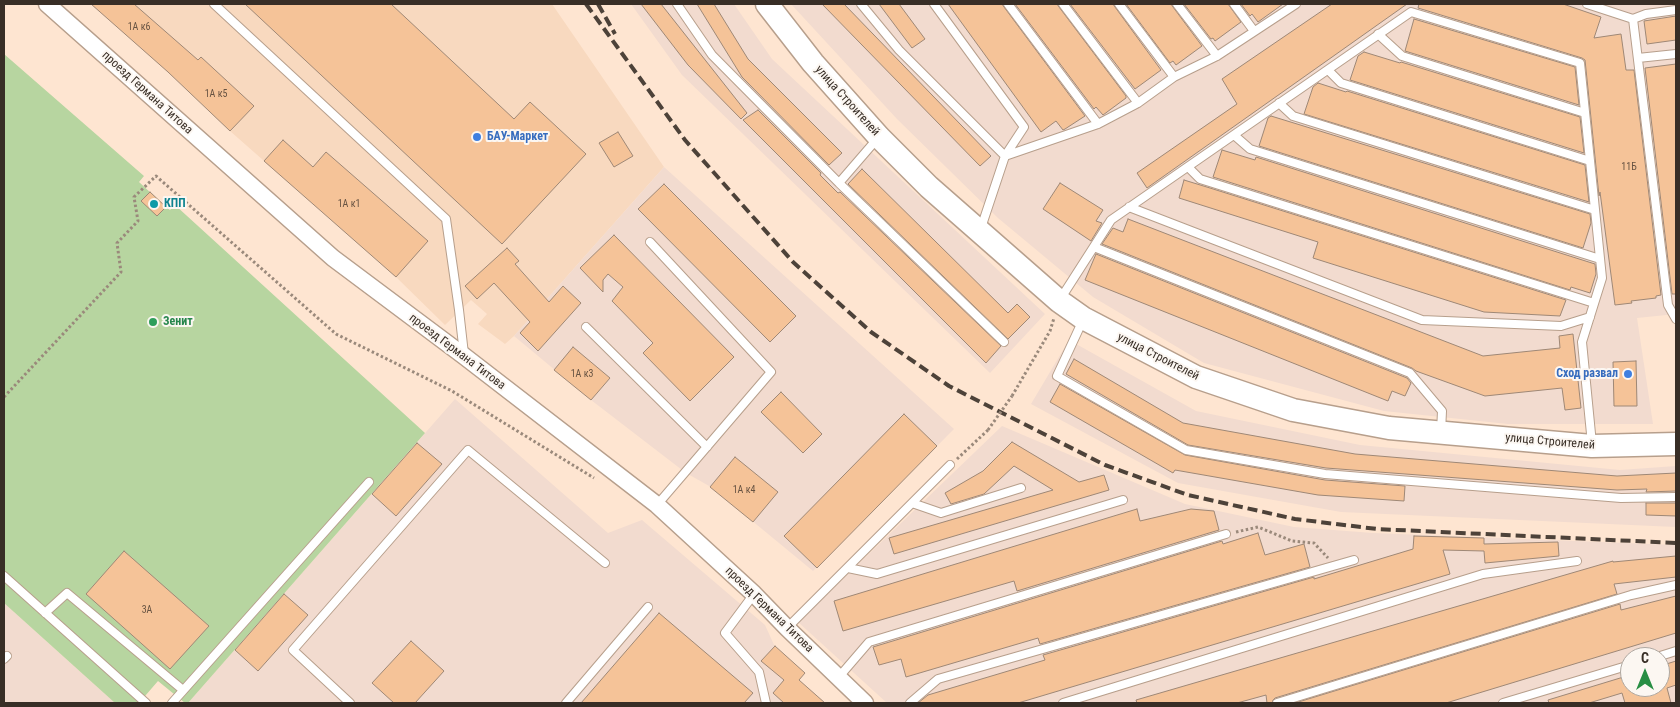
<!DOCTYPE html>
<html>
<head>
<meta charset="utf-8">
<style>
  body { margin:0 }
  #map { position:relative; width:1680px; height:707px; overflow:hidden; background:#fee5d1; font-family:"Roboto Condensed",sans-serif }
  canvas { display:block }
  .frame { position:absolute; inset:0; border:5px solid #382e26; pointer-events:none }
  .north { position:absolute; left:1620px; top:647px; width:50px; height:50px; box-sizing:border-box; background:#fcf7f2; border:1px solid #aea7a0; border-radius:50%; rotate:0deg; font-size:14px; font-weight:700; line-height:20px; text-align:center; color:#382e26 }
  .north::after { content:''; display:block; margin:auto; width:18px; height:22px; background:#288e44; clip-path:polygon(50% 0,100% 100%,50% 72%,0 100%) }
</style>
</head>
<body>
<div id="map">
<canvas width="1680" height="707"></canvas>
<div class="frame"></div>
<div class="north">С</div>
</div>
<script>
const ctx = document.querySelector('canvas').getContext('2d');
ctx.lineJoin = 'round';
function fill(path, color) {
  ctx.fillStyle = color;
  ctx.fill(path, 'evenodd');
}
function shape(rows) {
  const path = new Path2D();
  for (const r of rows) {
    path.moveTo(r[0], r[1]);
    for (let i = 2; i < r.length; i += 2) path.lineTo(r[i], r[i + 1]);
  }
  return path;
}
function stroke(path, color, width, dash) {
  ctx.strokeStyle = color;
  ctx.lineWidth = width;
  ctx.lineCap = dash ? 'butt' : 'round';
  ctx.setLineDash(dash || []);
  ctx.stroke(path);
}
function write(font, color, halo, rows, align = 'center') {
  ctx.font = font + ' "Roboto Condensed",sans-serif';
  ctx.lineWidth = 4;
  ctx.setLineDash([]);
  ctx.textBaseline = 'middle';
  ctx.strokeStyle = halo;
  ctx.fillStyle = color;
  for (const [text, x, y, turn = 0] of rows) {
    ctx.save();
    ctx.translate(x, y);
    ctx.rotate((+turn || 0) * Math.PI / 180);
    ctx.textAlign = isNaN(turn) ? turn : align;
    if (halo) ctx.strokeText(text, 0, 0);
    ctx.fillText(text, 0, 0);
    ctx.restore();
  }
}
const built = shape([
  [91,4,552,4,664,167,514,336,505,344,478,324,487,314,471,300,445,325,396,277,230,131,178,81]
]);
const industrial = shape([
  [631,4,734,4,772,59,1045,314,990,373,682,75],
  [791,4,1676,4,1676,314,1637,318,1653,424,1508,424,1384,411,1204,363,1093,297,998,218,897,119],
  [664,167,954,429,813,571,711,487,686,473,591,400,514,336],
  [1069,340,1196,411,1360,445,1620,470,1676,466,1676,527,1341,512,1178,483,1031,404],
  [455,399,608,533,642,520,765,625,775,647,805,673,799,680,825,703,188,703],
  [1002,426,1185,504,1294,527,1373,533,1676,545,1676,703,887,703,798,622],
  [1630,657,1660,657,1660,687,1630,687],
  [4,603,115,703,4,703]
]);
const green = shape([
  [4,54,144,176,139,182,166,207,170,210,175,205,425,433,188,703,185,703,158,681,139,703,115,703,4,603]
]);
const building = shape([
  [91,4,134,4,198,60,201,57,254,106,230,131,168,72,91,4],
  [245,4,391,4,514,119,530,102,586,154,502,244,245,4],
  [641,4,661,4,747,113,741,119,688,65,641,4],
  [697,4,714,4,748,59,842,153,829,165,742,77,697,4],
  [822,4,844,4,991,156,980,166,822,4],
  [879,4,899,4,925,39,912,48,879,4],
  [948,4,1002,4,1004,7,1085,116,1065,129,1063,130,1056,121,1041,132,948,4],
  [1015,4,1057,4,1059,7,1126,96,1126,98,1103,115,1096,107,1094,109,1015,4],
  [1070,4,1113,4,1115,7,1161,70,1135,89,1070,4],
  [1126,4,1171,4,1173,7,1202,46,1176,65,1173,61,1170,63,1126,4],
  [1184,4,1228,4,1241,22,1215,41,1213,38,1211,39,1184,4],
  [1241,4,1283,4,1258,22,1252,14,1250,16,1241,4],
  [1332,4,1407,4,1147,188,1137,173,1237,104,1222,79,1332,4],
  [1419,4,1563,4,1601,17,1594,38,1621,34,1626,70,1634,70,1661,295,1656,296,1656,298,1631,301,1632,303,1615,305,1600,192,1599,196,1585,60,1582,58,1418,8,1419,4],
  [1676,16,1676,40,1647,44,1644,21,1676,16],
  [1414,19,1575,67,1579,105,1405,51,1414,19],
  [1364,52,1400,63,1401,62,1580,117,1584,153,1350,80,1358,56,1364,52],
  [1676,64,1676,294,1672,294,1645,68,1676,64],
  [1318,83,1346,92,1347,91,1585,165,1589,202,1304,114,1313,87,1318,83],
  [758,110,821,173,820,175,838,193,840,192,1001,346,986,363,743,120,758,110],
  [1271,116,1590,214,1591,223,1583,248,1259,146,1268,118,1271,116],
  [618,132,633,156,614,167,599,143,618,132],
  [283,140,313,167,326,152,428,241,396,277,264,161,283,140],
  [1222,150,1255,160,1256,157,1595,264,1596,274,1590,293,1571,287,1570,290,1213,177,1222,150],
  [862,169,1008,313,1017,304,1030,317,1008,339,848,184,862,169],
  [1184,180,1210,188,1566,300,1560,316,1484,312,1313,258,1318,242,1179,198,1184,180],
  [1060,183,1103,210,1096,221,1102,223,1091,241,1043,209,1060,183],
  [664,184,796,316,770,342,638,209,664,184],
  [150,192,166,207,157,216,141,201,150,192],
  [1128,219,1483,356,1560,348,1559,336,1573,334,1581,408,1565,410,1562,388,1485,396,1416,371,1412,368,1102,244,1113,228,1123,232,1128,219],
  [614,235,734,357,690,401,643,353,653,343,612,301,623,287,608,274,603,280,603,292,580,268,614,235],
  [507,248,519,261,515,264,549,302,563,286,581,303,538,351,520,333,530,322,494,283,477,299,465,286,507,248],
  [1096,254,1407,378,1411,383,1405,396,1392,391,1388,401,1085,280,1096,254],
  [573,347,610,378,591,400,554,370,573,347],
  [1074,359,1183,423,1355,454,1617,476,1676,473,1676,491,1646,492,1647,489,1617,490,1326,468,1188,445,1066,374,1074,359],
  [1636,361,1637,406,1614,406,1613,362,1636,361],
  [1060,384,1185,455,1325,480,1405,486,1404,501,1318,495,1175,470,1173,473,1050,402,1060,384],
  [781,392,822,434,803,453,761,412,781,392],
  [904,414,937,446,817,568,784,536,904,414],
  [1012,442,1079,482,1104,475,1109,490,894,554,889,538,1053,490,1014,466,984,494,951,504,945,493,983,471,1012,442],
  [417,443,442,464,396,516,372,494,417,443],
  [735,457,778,492,753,522,710,487,735,457],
  [1646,503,1676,503,1676,516,1646,515,1646,503],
  [1137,509,1140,521,1191,509,1214,511,1219,530,1017,591,1014,581,843,631,834,601,1137,509],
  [1258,533,1265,555,1304,544,1310,567,1040,644,1038,638,906,677,901,659,879,665,873,647,1222,541,1223,544,1258,533],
  [1414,536,1484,538,1484,544,1558,542,1559,556,1485,563,1484,551,1443,550,1450,574,1018,703,918,703,928,695,1045,660,1043,655,1314,577,1314,579,1413,549,1414,536],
  [124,551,209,626,170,669,86,594,124,551],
  [1676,556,1676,577,1614,584,1617,594,1275,698,1273,700,1272,703,1267,703,1266,695,1237,703,1137,703,1136,700,1613,561,1613,562,1676,556],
  [284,594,308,615,258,671,235,650,284,594],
  [1676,596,1676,633,1446,703,1295,703,1620,604,1621,610,1676,596],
  [659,613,753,693,744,703,581,703,659,613],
  [411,641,444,671,415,703,394,703,372,683,411,641],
  [775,646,805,673,799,680,825,703,784,703,773,693,784,680,761,661,775,646],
  [1676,661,1676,685,1667,688,1671,703,1625,703,1622,693,1589,703,1549,703,1548,700,1630,675,1630,687,1660,687,1660,666,1676,661]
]);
const path = shape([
  [1012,396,1050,331,1054,318],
  [4,397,121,272,117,243,138,221,134,197,156,176,336,334,452,391,594,478],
  [957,459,988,430],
  [1236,532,1258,527,1292,541,1314,543,1328,558]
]);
const service = shape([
  [214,4,446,219,459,310,464,354],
  [677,4,712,55,839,183,1004,342],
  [861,4,899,50,1005,156,1098,124,1138,103,1174,77,1217,56,1296,4],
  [934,4,1024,127,1005,156,981,228],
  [1008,4,1098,124],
  [1063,4,1138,103],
  [1119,4,1174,77],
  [1177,4,1217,56],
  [1234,4,1254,31],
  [1587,4,1633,19,1668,305,1676,319],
  [1633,19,1646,14,1676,10],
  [1378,34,1402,56,1585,113],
  [1638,58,1676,54],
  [1328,70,1341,83,1590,161],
  [1279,103,1293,116,1595,210],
  [1234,135,1250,149,1600,259],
  [1188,167,1200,179,1594,303],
  [839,183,877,139],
  [1129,207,1422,320,1561,326,1590,317],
  [650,242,771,372,657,505],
  [1094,247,1410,373,1442,411,1441,432],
  [1061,298,1111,220,1411,12,1580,63,1602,278,1582,342,1592,444],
  [1083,320,1057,376,1186,450,1325,474,1621,498,1676,497],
  [586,327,707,447],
  [912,503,941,513,1021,488],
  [848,568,877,574,1123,500],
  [4,576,146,703],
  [754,594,725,633,759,672,766,703],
  [45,613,67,593,183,690],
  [787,628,950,465],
  [1657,657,1676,651],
  [4,659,7,656],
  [838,678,869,642,1226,534],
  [172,703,369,482],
  [350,703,293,650,468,450,605,563],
  [566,703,648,607],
  [910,703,938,679,1354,560],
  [1063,703,1483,574,1577,561],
  [1277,703,1631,595,1676,585],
  [1503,703,1630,665]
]);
const minor = shape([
  [47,4,333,258,464,356,657,505,754,594,787,628,865,703]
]);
const secondary = shape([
  [767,4,813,63,879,137,929,187,1059,301,1083,318,1196,377,1293,410,1389,428,1592,446,1676,444]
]);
const rail = shape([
  [586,4,685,140,793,262,871,332,949,386,1105,465,1188,495,1295,519,1377,529,1676,543],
  [598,4,615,34]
]);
const pathBridge = shape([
  [988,430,1012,396]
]);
const markers = [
  [477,137,5,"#3f7fe0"],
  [154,204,5,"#0f9aa8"],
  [153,322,5,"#2e9e5b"],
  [1628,374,5,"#3f7fe0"]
];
const numberNames = [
  ["1А к6",139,27],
  ["1А к5",216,94],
  ["11Б",1629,167],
  ["1А к1",349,204],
  ["1А к3",582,374],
  ["1А к4",744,490],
  ["3А",147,610]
];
const streetNames = [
  ["проезд Германа Титова",147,93,42],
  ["улица Строителей",847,101,48],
  ["проезд Германа Титова",457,352,37],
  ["улица Строителей",1158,357,27],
  ["улица Строителей",1550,442,5],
  ["проезд Германа Титова",769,610,44]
];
const shopNames = [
  ["БАУ-Маркет",487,137],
  ["Сход развал",1618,374,"right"]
];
const cultureNames = [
  ["КПП",164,204]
];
const leisureNames = [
  ["Зенит",163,322]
];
fill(built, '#f8d9bf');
fill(industrial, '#f2dbcf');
fill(green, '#b7d5a0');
fill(building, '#f5c398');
stroke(building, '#9f8876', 1);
stroke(service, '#b79f8c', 10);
stroke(minor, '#b79f8c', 19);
stroke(secondary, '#b79f8c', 25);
stroke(path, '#9a897b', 3, [2.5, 2.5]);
stroke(service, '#fff', 8);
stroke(minor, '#fff', 16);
stroke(secondary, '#fff', 22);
stroke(rail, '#4d4239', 4, [10, 5]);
stroke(pathBridge, '#9a897b', 3, [2.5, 2.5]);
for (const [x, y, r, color] of markers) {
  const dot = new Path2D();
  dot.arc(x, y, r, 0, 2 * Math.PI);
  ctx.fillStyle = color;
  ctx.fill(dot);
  stroke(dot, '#fcf7f2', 2);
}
write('10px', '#675342', null, numberNames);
write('12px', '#382e26', '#fcf7f2', streetNames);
write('bold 12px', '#366cbe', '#fcf7f2', shopNames, 'left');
write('bold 12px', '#0d838f', '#fcf7f2', cultureNames, 'left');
write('bold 12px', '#27864d', '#fcf7f2', leisureNames, 'left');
</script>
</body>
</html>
